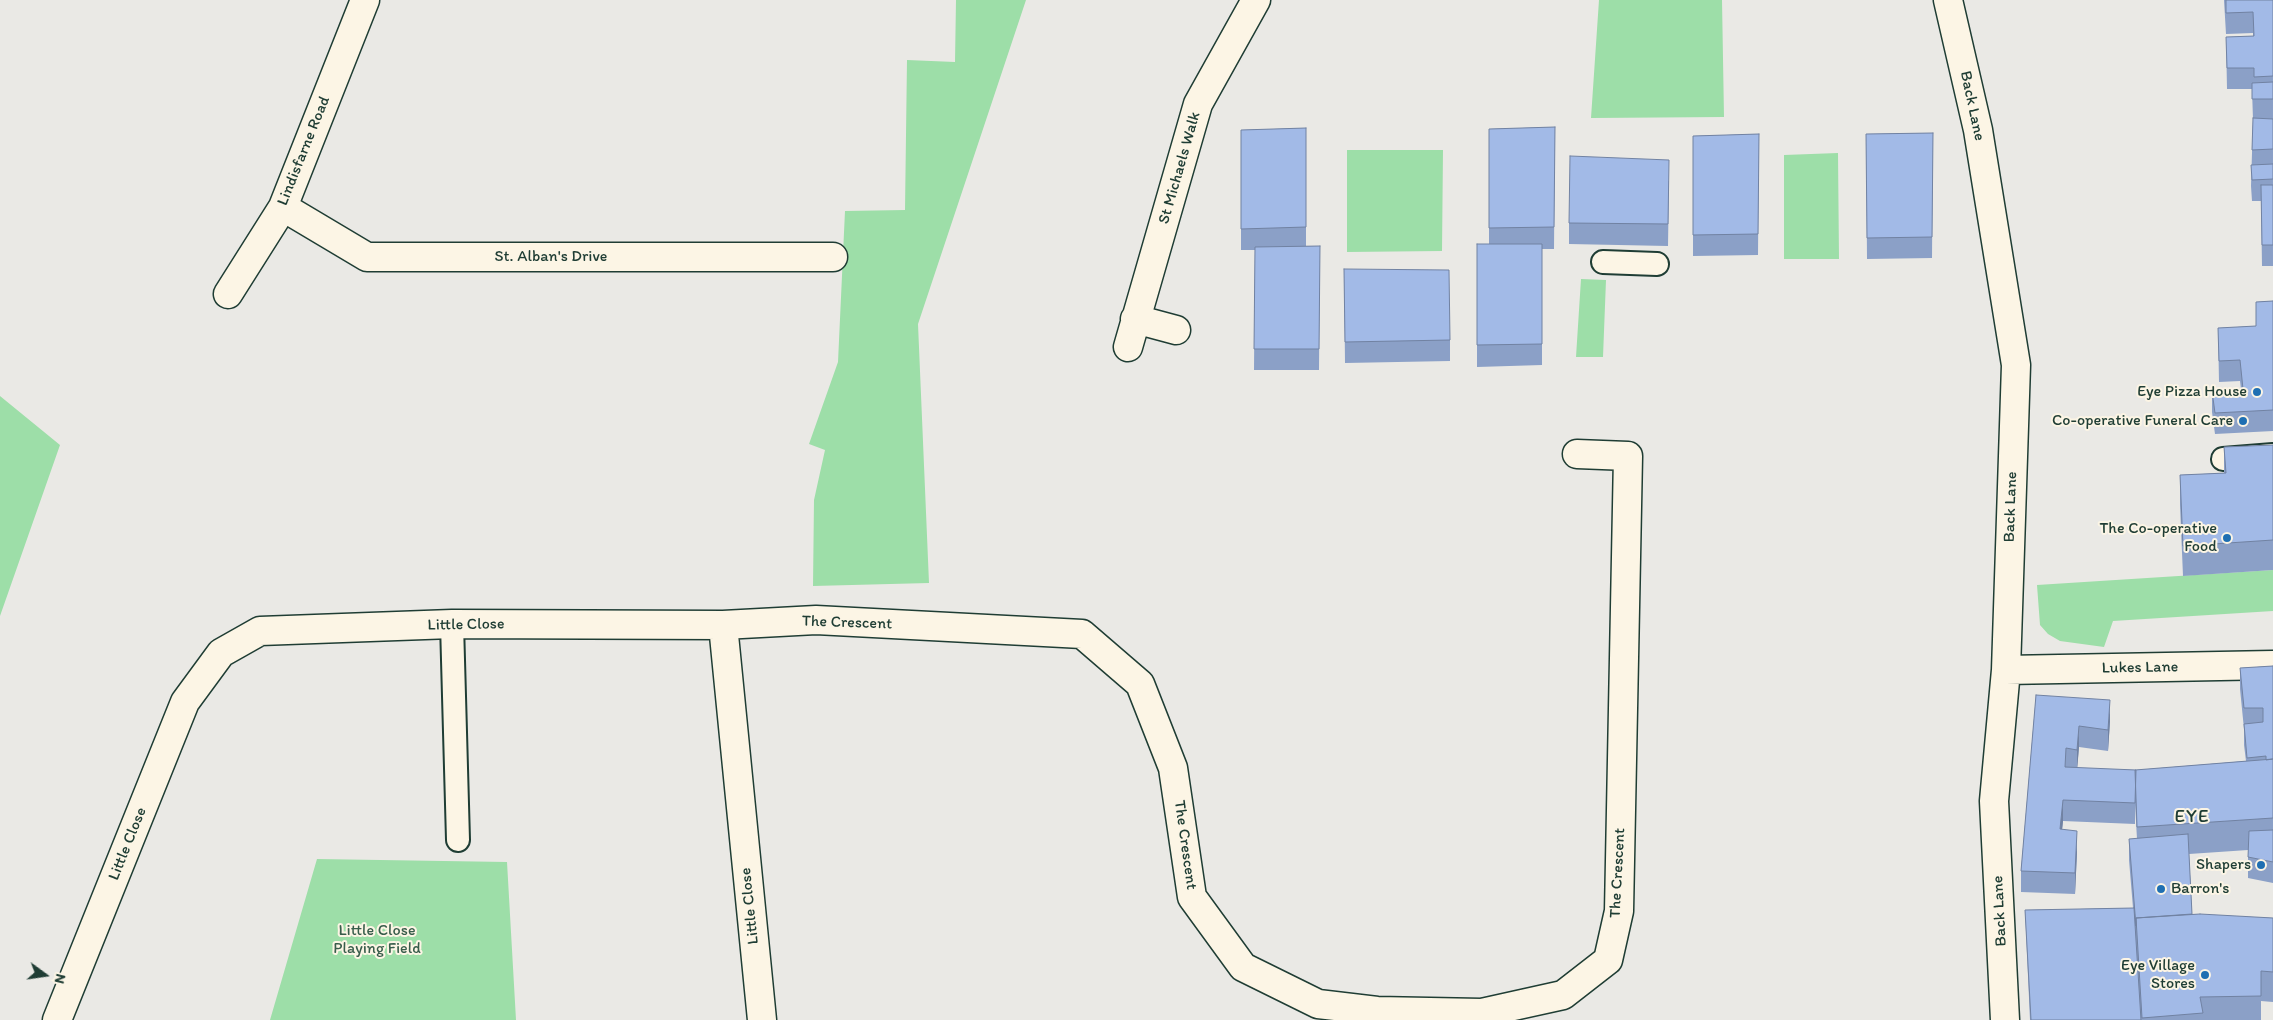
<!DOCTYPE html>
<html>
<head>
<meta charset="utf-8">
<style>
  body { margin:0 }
  #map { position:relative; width:2273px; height:1020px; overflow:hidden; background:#eae9e5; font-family:Itim,sans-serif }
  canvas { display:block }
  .north { position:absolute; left:20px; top:950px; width:50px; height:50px; -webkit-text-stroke:4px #fcf5e5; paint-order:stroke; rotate:104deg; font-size:14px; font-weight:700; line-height:20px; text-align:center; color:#1f3d34 }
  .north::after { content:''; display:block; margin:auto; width:18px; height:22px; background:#1f3d34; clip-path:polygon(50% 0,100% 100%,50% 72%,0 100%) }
</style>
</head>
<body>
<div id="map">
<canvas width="2273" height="1020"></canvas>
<div class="north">N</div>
</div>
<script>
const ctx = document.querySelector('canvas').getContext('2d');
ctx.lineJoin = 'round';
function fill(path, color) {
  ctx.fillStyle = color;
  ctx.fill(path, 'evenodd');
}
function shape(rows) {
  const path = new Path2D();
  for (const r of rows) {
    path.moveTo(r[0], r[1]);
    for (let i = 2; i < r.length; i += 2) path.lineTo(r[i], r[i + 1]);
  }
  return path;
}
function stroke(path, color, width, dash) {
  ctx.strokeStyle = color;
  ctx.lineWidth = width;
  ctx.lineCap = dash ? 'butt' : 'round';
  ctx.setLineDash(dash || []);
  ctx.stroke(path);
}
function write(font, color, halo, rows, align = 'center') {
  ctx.font = font + ' Itim,sans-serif';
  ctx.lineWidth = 4;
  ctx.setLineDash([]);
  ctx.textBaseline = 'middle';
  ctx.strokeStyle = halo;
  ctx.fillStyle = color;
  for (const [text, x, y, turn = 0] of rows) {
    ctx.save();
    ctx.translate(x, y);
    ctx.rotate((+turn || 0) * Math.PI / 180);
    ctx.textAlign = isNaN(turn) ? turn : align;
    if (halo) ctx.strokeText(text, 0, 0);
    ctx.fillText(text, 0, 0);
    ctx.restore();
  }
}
const green = shape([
  [956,0,1026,0,918,324,929,583,813,586,814,500,825,450,809,444,838,362,845,211,905,210,907,60,955,62],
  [1599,0,1722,0,1724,117,1591,118],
  [1347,150,1443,150,1442,251,1347,252],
  [1838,153,1839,259,1784,259,1784,155],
  [1581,279,1606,280,1603,357,1576,357],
  [0,396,60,445,0,616],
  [2273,570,2273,611,2113,621,2104,647,2060,641,2048,634,2040,625,2037,585],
  [317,859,507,862,516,1020,270,1020]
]);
const service = shape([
  [1603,262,1657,264],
  [2223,459,2273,455],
  [452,624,458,840]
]);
const minor = shape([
  [1948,0,1978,130,2016,365,2006,670,1994,801,2005,1020],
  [283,207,367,257,833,257],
  [228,294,283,207,365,0],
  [1135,319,1176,330],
  [1128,347,1198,104,1256,0],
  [723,625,762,1020],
  [2006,670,2273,665],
  [57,1020,185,702,221,653,260,631,452,624,723,625,816,620,1082,634,1140,684,1173,768,1192,897,1243,967,1318,1004,1377,1011,1482,1013,1563,995,1608,960,1619,911,1628,456,1577,454]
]);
const wall = shape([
  [2224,0,2273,0,2273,266,2262,266,2261,201,2252,201,2251,186,2253,120,2252,89,2227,89,2226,37,2253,36,2253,33,2226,34],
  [1555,127,1554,249,1542,249,1542,365,1477,367,1477,244,1489,244,1489,129],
  [1306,128,1306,246,1320,246,1319,370,1254,370,1255,250,1241,250,1241,130],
  [1933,133,1932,258,1867,259,1866,134],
  [1759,134,1758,255,1693,256,1693,136],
  [1669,181,1668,246,1569,244,1569,223],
  [1344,269,1450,340,1450,361,1345,363],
  [2273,301,2273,431,2215,434,2212,412,2212,391,2241,389,2240,381,2219,382,2218,328,2256,326,2256,302],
  [2273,445,2273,570,2183,576,2180,505,2180,475,2224,473,2224,447],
  [2273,666,2273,883,2248,878,2248,850,2189,854,2192,914,2273,918,2273,1002,2261,1001,2261,1020,2030,1020,2025,910,2133,908,2129,860,2129,839,2137,839,2135,804,2135,824,2063,821,2062,829,2077,852,2075,894,2021,892,2021,871,2036,695,2110,721,2108,751,2079,747,2077,768,2136,770,2246,761,2244,745,2244,729,2240,689,2240,668]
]);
const shadedWall = shape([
  [2110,700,2110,721,2108,751,2108,730],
  [2079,726,2079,747,2077,771,2077,750],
  [2063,800,2063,821,2060,850,2060,829],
  [2077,831,2077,852,2075,894,2075,873]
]);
const building = shape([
  [2226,0,2273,0,2273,76,2254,77,2254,68,2227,68,2226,37,2254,36,2253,12,2226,13,2226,0],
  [2273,82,2273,99,2252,99,2252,83,2273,82],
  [2253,118,2273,119,2273,149,2252,150,2253,118],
  [1555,127,1554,227,1489,228,1489,129,1555,127],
  [1306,128,1306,227,1241,229,1241,130,1306,128],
  [1933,133,1932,237,1867,238,1866,134,1933,133],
  [1759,134,1758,234,1693,235,1693,136,1759,134],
  [1570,156,1669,160,1668,224,1569,223,1570,156],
  [2273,164,2273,179,2252,180,2251,165,2273,164],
  [2261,185,2273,185,2273,245,2262,245,2261,185],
  [1477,244,1542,244,1542,344,1477,345,1477,244],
  [1320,246,1319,349,1254,349,1255,247,1320,246],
  [1344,269,1449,270,1450,340,1345,342,1344,269],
  [2273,301,2273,410,2215,413,2212,391,2243,389,2240,360,2219,361,2218,328,2256,326,2256,302,2273,301],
  [2273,445,2273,540,2183,546,2180,475,2226,473,2224,447,2273,445],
  [2273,666,2273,759,2266,760,2266,756,2247,758,2244,724,2263,722,2263,708,2244,708,2240,668,2273,666],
  [2036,695,2110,700,2108,730,2079,726,2077,750,2066,748,2065,767,2136,770,2135,803,2063,800,2060,829,2077,831,2075,873,2021,871,2036,695],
  [2273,759,2273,818,2137,827,2135,770,2273,759],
  [2273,830,2273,862,2248,857,2249,831,2273,830],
  [2188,834,2192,914,2136,918,2136,926,2129,839,2188,834],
  [2134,908,2141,1020,2031,1020,2025,910,2134,908],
  [2200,914,2273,918,2273,972,2261,971,2261,996,2200,997,2203,1013,2142,1018,2136,918,2200,914]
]);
const markers = [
  [2257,392,5,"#1f6fb2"],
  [2243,421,5,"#1f6fb2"],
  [2227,538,5,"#1f6fb2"],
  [2261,865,5,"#1f6fb2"],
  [2161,889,5,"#1f6fb2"],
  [2205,975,5,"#1f6fb2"]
];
const streetNames = [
  ["Back Lane",1972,106,78],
  ["Lindisfarne Road",304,151,-68],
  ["St Michaels Walk",1180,168,-74],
  ["St. Alban's Drive",551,257],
  ["Back Lane",2011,507,-88],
  ["The Crescent",847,623,2],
  ["Little Close",466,625,-1],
  ["Lukes Lane",2140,668,-1],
  ["Little Close",128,844,-68],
  ["The Crescent",1185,845,82],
  ["The Crescent",1618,873,-87],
  ["Little Close",750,906,-96],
  ["Back Lane",2000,911,-93]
];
const poiNames = [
  ["Eye Pizza House",2247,392],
  ["Co-operative Funeral Care",2233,421],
  ["The Co-operative",2217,529],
  ["Food",2217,547],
  ["Shapers",2251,865],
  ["Barron's",2171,889,"left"],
  ["Eye Village",2195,966],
  ["Stores",2195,984]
];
const parkNames = [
  ["Little Close",377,931],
  ["Playing Field",377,949]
];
const quarterNames = [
  ["EYE",2192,817]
];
fill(green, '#9ddea8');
stroke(service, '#1f3d34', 26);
stroke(minor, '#1f3d34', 31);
stroke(service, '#fcf5e5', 22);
stroke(minor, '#fcf5e5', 28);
fill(wall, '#8ba0c7');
fill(shadedWall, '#7182a2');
fill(building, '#a2bae7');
stroke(building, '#7182a2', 1);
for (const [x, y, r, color] of markers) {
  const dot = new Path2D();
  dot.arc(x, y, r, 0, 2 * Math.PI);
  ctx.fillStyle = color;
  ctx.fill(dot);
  stroke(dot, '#fcf5e5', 2);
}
write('16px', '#1f3d34', '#fcf5e5', streetNames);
write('16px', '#1f3d34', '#fcf5e5', poiNames, 'right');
write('16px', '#385d4b', '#fcf5e5', parkNames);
ctx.letterSpacing = '1px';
write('19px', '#1f3d34', '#fcf5e5', quarterNames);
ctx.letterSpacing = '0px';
</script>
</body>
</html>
